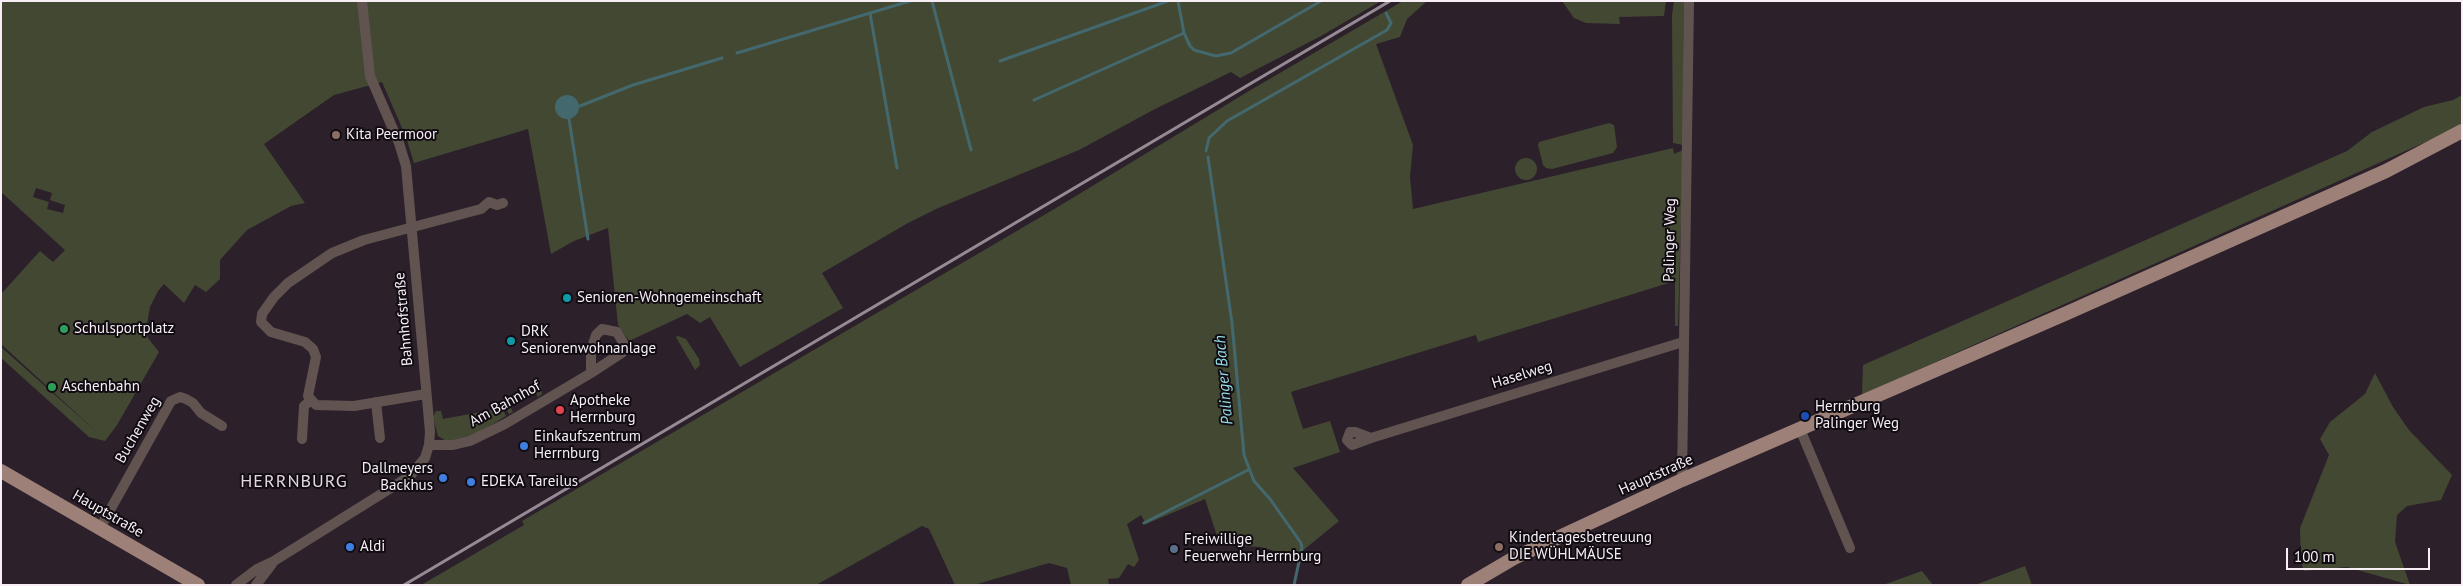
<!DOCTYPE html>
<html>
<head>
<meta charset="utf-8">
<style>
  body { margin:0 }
  #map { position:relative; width:2463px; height:586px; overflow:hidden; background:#2c202b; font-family:"PT Sans",sans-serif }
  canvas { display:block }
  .frame { position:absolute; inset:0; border:2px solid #f7eef6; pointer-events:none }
  .scale { position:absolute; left:2286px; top:548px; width:144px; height:22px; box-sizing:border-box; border:2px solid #f7eef6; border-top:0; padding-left:6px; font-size:15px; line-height:18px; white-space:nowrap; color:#f7eef6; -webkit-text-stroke:4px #110c11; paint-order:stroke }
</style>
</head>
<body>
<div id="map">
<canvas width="2463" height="586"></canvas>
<div class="frame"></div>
<div class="scale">100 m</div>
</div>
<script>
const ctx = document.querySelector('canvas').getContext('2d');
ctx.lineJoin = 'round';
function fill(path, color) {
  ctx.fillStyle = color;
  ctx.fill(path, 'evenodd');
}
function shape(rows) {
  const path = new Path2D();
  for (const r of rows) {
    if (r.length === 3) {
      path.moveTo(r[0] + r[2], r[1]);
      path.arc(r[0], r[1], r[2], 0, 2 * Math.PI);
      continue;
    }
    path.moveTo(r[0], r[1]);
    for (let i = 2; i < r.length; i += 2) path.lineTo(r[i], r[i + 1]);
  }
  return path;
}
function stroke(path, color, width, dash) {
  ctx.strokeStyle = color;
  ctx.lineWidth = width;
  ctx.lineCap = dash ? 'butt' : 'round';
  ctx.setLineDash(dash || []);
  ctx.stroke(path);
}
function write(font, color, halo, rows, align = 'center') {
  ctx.font = font + ' "PT Sans",sans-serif';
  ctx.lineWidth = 4;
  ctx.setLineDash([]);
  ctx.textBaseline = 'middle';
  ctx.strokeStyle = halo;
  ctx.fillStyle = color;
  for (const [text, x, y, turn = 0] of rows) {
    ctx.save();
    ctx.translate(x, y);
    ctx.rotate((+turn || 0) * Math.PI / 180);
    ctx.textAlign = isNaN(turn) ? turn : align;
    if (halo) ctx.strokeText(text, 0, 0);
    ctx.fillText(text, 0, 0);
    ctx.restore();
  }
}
const green = shape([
  [1,1,1381,1,1321,36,1240,78,1231,72,1155,109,1079,150,936,209,908,223,822,273,843,308,740,367,710,317,700,323,687,314,629,341,618,325,608,228,574,241,551,254,528,129,414,163,406,137,382,82,334,95,264,144,305,203,291,206,247,230,220,260,220,279,206,292,195,285,184,303,164,284,158,291,150,307,146,329,148,338,159,352,117,425,105,441,89,437,1,358,1,347,99,434,1,344,1,294,40,251,53,262,65,250,1,192],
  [36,188,52,193,50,200,65,205,63,213,47,209,49,202,33,197],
  [1403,1,1427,1,1407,19,1400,37,1376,44,1413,145,1410,177,1413,209,1673,148,1674,154,1683,150,1678,326,1675,326,1675,281,1478,342,1476,335,1291,392,1303,429,1330,421,1340,452,1293,468,1339,521,1295,557,1261,547,1220,545,1205,499,1146,524,1141,515,1127,524,1139,560,1134,567,1128,564,1119,578,1108,579,1109,585,1071,585,1067,568,1049,563,974,585,955,585,929,529,922,526,816,585,423,584,524,525,522,521,1056,208,1249,91],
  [1562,1,1666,1,1664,16,1619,17,1620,24,1586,23,1574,18],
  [1674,1,1684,1,1683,145,1673,143,1672,15],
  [2462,95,2462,125,2450,131,1862,395,1863,365,2347,151,2372,132,2424,107,2453,100],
  [1609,123,1614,125,1617,147,1613,153,1552,169,1546,168,1543,165,1538,145,1539,142],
  [1526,169,11],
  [678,336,686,339,699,359,700,365,695,370,676,337],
  [2375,373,2393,407,2409,430,2452,475,2441,500,2407,506,2397,515,2395,542,2410,585,2347,567,2304,571,2301,562,2300,528,2329,455,2320,439,2330,422,2365,394],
  [535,379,541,386,542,394,538,397,534,390,509,405,513,412,509,414,502,400,505,398,508,403,536,387,532,381],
  [499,402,506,416,483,430,468,438,448,442,438,436,433,417,436,411,441,411,443,419,497,409,496,403],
  [2025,566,2032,585,1975,585,1983,582],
  [1922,571,1933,585,1883,585]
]);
const water = shape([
  [567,107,12]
]);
const stream = shape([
  [932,1,971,150],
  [1178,1,1184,33,1190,46,1194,50,1216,56,1231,53,1321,1],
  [870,13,897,168],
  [737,53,910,1],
  [1000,61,1168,1],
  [1034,100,1184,33],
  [580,106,633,85,722,58],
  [569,119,588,239],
  [1206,151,1209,138,1227,121,1387,30,1391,23,1386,13],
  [1208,157,1232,323,1244,455,1254,481,1270,499,1301,543,1302,548,1294,585],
  [1144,523,1248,470]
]);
const minor = shape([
  [426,394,354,406,316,405,308,396,316,357,313,349,305,342,271,332,261,322,262,314,274,297,288,283,332,253,364,240,481,209,489,202,497,205,503,203],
  [376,402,380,438],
  [1800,429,1850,548],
  [1371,438,1352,445,1347,440,1350,432,1355,432,1371,438,1683,342],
  [302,439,304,406,310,401],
  [429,445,453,445,470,441,505,424,591,373,623,352,625,346,617,332,602,329,596,335,591,350,591,373],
  [1682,480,1689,1],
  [100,528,171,401,180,397,186,399,193,403,201,413,222,426],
  [236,585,257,569,274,561,410,476,425,458,429,445,430,432,406,166,399,143,370,76,362,1],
  [256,585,272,564]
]);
const major = shape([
  [1,471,198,585],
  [1468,585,1514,558,1682,480,2067,313,2386,171,2462,131]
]);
const rail = shape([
  [404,585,1390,1]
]);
const markers = [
  [336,135,5,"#8d6e63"],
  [567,298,5,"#0f9aa8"],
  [64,329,5,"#2e9e5b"],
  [511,341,5,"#0f9aa8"],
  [52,387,5,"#2e9e5b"],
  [560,410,5,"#e0444e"],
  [1805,416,5,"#1a4fb4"],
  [524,446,5,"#3f7fe0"],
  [443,478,5,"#3f7fe0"],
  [471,482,5,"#3f7fe0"],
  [350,547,5,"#3f7fe0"],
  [1499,547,5,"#8d6e63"],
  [1174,549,5,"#5c6f8a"]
];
const poiNames = [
  ["Kita Peermoor",346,135],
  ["Senioren-Wohngemeinschaft",577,298],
  ["Schulsportplatz",74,329],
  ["DRK",521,332],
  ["Seniorenwohnanlage",521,349],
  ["Aschenbahn",62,387],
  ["Apotheke",570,401],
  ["Herrnburg",570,418],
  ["Herrnburg",1815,407],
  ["Palinger Weg",1815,424],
  ["Einkaufszentrum",534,437],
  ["Herrnburg",534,454],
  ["Dallmeyers",433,469,"right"],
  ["Backhus",433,486,"right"],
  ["EDEKA Tareilus",481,482],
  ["Kindertagesbetreuung",1509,538],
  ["DIE WÜHLMÄUSE",1509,555],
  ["Freiwillige",1184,540],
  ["Feuerwehr Herrnburg",1184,557],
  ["Aldi",360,547]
];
const streetNames = [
  ["Palinger Weg",1670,240,-89],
  ["Bahnhofstraße",404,319,-95],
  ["Haselweg",1522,375,-17],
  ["Am Bahnhof",505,404,-29],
  ["Buchenweg",138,430,-60],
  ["Hauptstraße",1656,475,-24],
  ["Hauptstraße",108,514,30]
];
const waterNames = [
  ["Palinger Bach",1224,380,-95]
];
const quarterNames = [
  ["HERRNBURG",294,482]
];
fill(green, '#434833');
fill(water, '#43686d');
stroke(stream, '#43686d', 3);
stroke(minor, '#615450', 10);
stroke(major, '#9d8179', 14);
stroke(rail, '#968b95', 3);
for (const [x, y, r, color] of markers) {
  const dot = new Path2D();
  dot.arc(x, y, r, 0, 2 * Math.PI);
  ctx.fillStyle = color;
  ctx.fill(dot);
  stroke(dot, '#110c11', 2);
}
write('15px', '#f7eef6', '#110c11', poiNames, 'left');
write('15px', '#f7eef6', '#110c11', streetNames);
write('italic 16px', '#95dce6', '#110c11', waterNames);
ctx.letterSpacing = '1px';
write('18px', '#e5d4e2', '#110c11', quarterNames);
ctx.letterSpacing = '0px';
</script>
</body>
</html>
